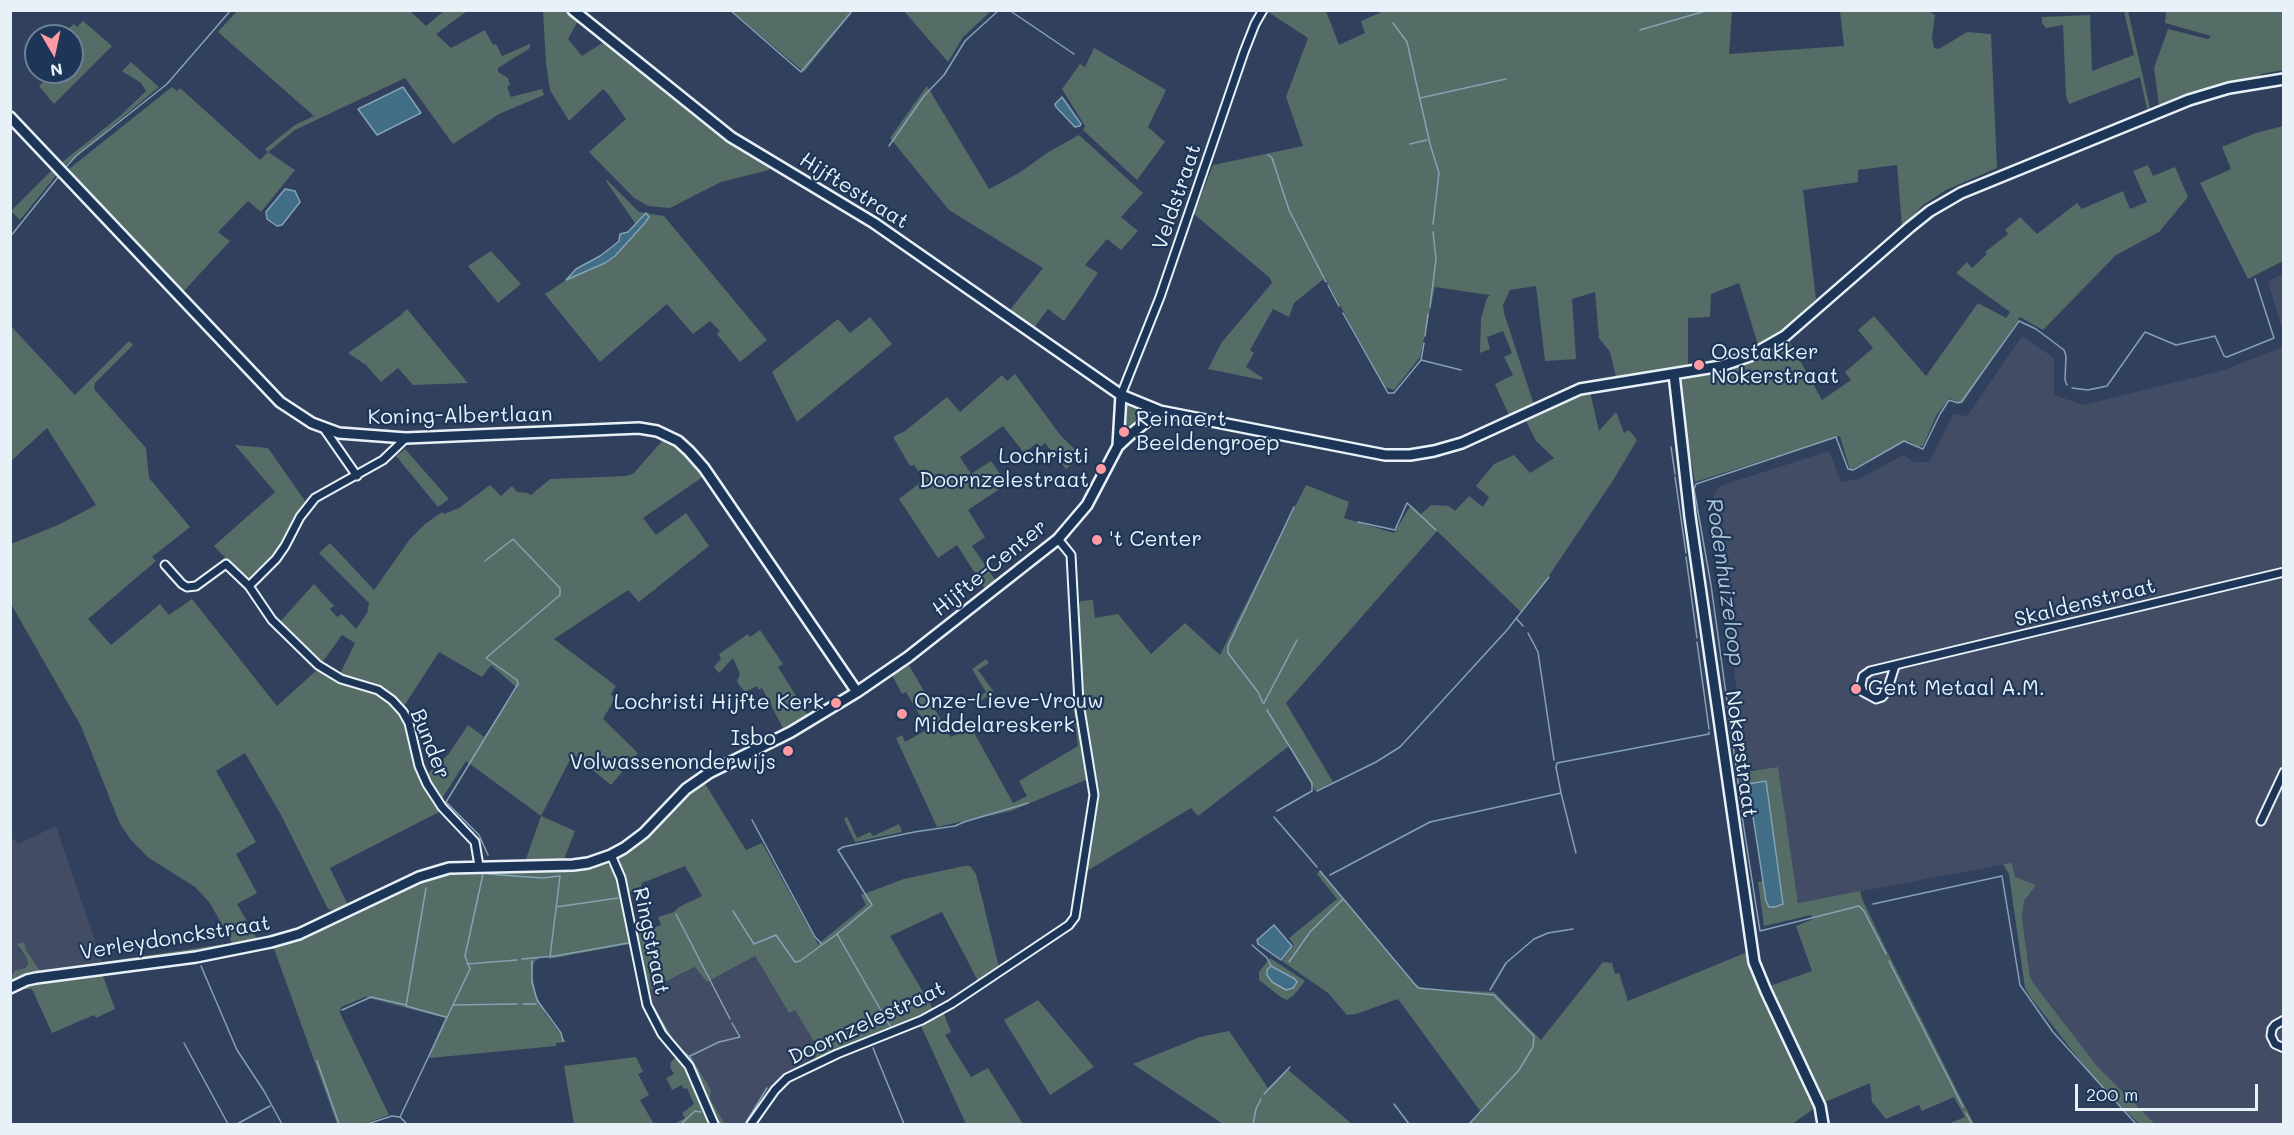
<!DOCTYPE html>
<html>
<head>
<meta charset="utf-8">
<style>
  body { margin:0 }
  #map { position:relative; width:2294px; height:1135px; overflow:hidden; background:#31415d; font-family:Mali,sans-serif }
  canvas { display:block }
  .frame { position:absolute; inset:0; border:12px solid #e8f1f8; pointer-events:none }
  .north { position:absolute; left:24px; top:24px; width:60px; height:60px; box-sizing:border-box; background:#1d3557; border:2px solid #6e8097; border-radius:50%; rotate:171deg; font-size:16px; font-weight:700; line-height:24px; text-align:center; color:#e8f1f8 }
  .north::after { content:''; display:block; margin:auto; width:21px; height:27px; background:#ff9aa2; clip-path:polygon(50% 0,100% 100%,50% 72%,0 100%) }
  .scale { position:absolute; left:2075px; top:1084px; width:183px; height:27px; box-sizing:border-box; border:3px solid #e8f1f8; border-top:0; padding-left:8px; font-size:18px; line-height:21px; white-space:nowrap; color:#e8f1f8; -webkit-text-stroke:4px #1d3557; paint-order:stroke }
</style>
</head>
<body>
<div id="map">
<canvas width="2294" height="1135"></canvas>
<div class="frame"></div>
<div class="north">N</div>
<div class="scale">200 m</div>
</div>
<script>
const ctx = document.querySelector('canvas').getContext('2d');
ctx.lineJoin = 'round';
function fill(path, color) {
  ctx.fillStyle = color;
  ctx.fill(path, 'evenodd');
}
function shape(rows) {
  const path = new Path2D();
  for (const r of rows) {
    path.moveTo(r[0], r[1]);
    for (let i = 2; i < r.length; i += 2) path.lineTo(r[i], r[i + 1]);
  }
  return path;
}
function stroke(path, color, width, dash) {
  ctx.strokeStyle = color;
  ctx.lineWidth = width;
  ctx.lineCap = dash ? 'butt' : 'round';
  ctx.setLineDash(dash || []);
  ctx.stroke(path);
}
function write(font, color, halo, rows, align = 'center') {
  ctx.font = font + ' Mali,sans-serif';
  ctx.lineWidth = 4.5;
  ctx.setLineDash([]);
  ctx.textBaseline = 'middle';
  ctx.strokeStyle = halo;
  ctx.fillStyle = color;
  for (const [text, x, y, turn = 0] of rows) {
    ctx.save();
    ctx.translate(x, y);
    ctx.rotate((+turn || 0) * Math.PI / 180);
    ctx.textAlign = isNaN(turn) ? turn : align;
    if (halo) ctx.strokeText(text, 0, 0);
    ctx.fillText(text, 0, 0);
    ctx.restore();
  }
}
const built = shape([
  [2283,273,2283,332,2268,282],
  [2022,336,2054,358,2054,395,2083,405,2221,371,2283,347,2283,1124,2155,1124,2097,1066,2034,984,2030,977,2022,918,2024,901,2015,877,2012,863,1798,903,1778,768,1756,770,1746,765,1724,590,1709,504,1720,486,1829,451,1841,482,1859,479,1903,455,1914,462,1929,462,1953,414,1967,416],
  [56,826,102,962,40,971,30,958,23,942,18,949,27,959,28,964,11,978,10,835,18,844],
  [755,956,789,1013,795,1009,815,1043,817,1061,796,1068,766,1090,745,1124,725,1124,710,1099,711,1090,694,1062,673,1038,655,1006,650,1009,645,992,696,967,708,982]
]);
const green = shape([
  [237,11,410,11,426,26,444,11,467,11,436,34,451,48,485,30,493,45,496,44,502,56,530,44,530,48,498,68,498,72,508,78,510,85,507,87,511,97,542,89,544,95,499,114,453,144,405,78,295,130,268,152,295,170,261,212,248,201,218,232,230,241,182,293,69,169,172,87,177,91,180,88,260,160,268,152,265,149,281,136,295,125,314,116,218,32],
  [543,11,565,11,578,21,568,39,582,56,604,42,716,132,769,167,769,170,721,182,670,208,648,206,634,198,589,152,626,119,608,94,603,89,569,121,550,90,546,63],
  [732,11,853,11,804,72],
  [904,11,991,11,963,37,948,62],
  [1384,11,1732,11,1729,54,1844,46,1840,11,1928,11,1935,15,1932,38,1934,48,1939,49,1967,32,1991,34,1997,168,1946,190,1923,205,1902,227,1897,165,1858,170,1858,182,1803,190,1816,299,1785,329,1758,345,1739,283,1711,294,1710,317,1688,318,1688,365,1616,377,1610,352,1599,338,1595,292,1572,299,1576,359,1545,361,1536,286,1510,290,1503,305,1504,313,1534,405,1509,415,1495,384,1513,375,1504,357,1512,353,1503,331,1487,337,1490,349,1480,353,1481,318,1487,298,1490,295,1482,294,1435,287,1420,357,1394,390,1385,387,1325,278,1294,303,1289,317,1273,309,1250,350,1254,353,1246,367,1263,378,1262,380,1208,369,1222,342,1272,283,1270,278,1194,214,1213,165,1303,146,1286,97,1308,38,1268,12,1270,10,1326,11,1339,45,1365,33,1361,21],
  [2124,11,2128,11,2150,108,2147,109,2140,77,2069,104,2066,96,2063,25,2046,28,2042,23,2042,17,2090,15,2092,71,2134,55],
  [2166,11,2283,11,2283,70,2261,74,2260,76,2201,90,2159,105,2154,68,2168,29,2208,39,2211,36,2165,23],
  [83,21,112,46,54,104,39,86,51,75,48,72,72,72,72,36,62,35,74,24,77,27],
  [1094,48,1166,90,1148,127,1165,142,1137,180,1083,130,1085,126,1062,89,1080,64,1085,67],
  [131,62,159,87,64,166,61,163,120,116,146,91,141,83,122,71],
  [927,86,989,189,1019,173,1047,153,1079,135,1143,193,1121,217,1138,231,1121,250,1107,239,1085,265,1098,273,1064,321,1048,309,1034,328,1010,310,1043,268,949,210,890,138],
  [2283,126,2283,261,2248,279,2200,183,2231,169,2222,147,2256,133],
  [2148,165,2153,176,2175,167,2188,197,2159,232,2116,255,2043,330,2020,317,1962,404,1949,398,1936,416,1923,446,1917,446,1909,441,1900,443,1850,470,1840,436,1695,482,1678,389,1679,380,1742,365,1756,359,1788,339,1822,400,1851,380,1845,372,1873,348,1858,330,1874,316,1926,376,1978,303,2006,318,2010,312,1956,273,1967,262,1972,268,1987,254,1985,252,2008,234,2005,230,2020,217,2037,234,2077,203,2082,209,2123,191,2130,209,2147,202,2133,171],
  [54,168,58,173,20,220,11,211],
  [607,180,639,212,664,216,767,340,740,362,717,334,720,331,710,321,693,334,667,304,600,362,545,294,608,252,637,226,606,181],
  [491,251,521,284,498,303,468,266],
  [407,309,468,383,413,385,398,368,381,382,366,365,348,353,401,315],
  [870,317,892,344,797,422,772,372,838,319,850,333],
  [10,325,75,395,129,341,133,345,95,383,94,389,146,448,149,478,190,527,152,557,156,561,88,619,111,645,160,604,169,615,192,599,277,706,318,669,337,681,383,696,399,714,406,730,418,774,430,797,441,811,330,868,348,905,336,912,328,909,281,815,245,753,216,771,256,842,236,854,257,893,237,904,257,939,233,943,230,948,77,970,76,966,232,943,210,903,195,887,149,858,131,840,120,824,81,726,11,604,11,544,58,525,96,505,47,428,11,461],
  [1015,374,1061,436,1082,456,1066,469,1045,443,1040,447,1037,443,1024,453,1003,426,960,457,971,474,991,461,1007,484,968,510,985,537,972,546,996,581,985,589,957,545,938,558,899,499,924,480,914,465,910,466,893,437,905,431,947,397,960,412,1002,375,1007,381],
  [1590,392,1599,431,1616,412,1624,433,1629,430,1637,440,1612,482,1544,583,1521,612,1437,531,1286,703,1333,782,1315,791,1289,746,1198,816,1191,808,1087,871,1097,797,1082,709,1079,604,1081,601,1093,600,1095,618,1118,614,1151,654,1185,623,1220,655,1306,485,1349,502,1344,518,1394,533,1411,505,1421,514,1431,505,1449,506,1455,511,1469,496,1483,507,1489,497,1476,486,1494,464,1514,455,1530,473,1554,458,1536,441,1526,421,1578,396],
  [1121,395,1160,411,1118,446],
  [664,439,678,446,704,476,643,518,656,535,686,513,709,546,639,602,628,590,554,639,616,686,611,694,615,698,603,719,638,753,611,785,573,754,541,816,575,831,563,862,525,862,541,816,466,761,441,800,427,774,448,755,468,725,484,737,517,688,491,665,482,677,439,652,404,706,387,690,377,684,340,674,355,643,342,635,321,664,279,623,314,584,334,606,330,609,337,617,342,614,356,629,367,613,369,603,319,553,330,543,374,590,410,539,425,524,442,512,444,514,459,508,490,485,501,496,512,486,517,492,527,493,531,495,550,479,626,476,633,474],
  [235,445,268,448,305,501,297,514,281,549,249,582,214,546,275,492],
  [405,449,449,499,438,507,396,456],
  [760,630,783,664,778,667,808,715,784,730,762,688,759,690,757,686,745,692,739,685,737,681,740,674,733,658,719,673,714,667,721,659,719,654,748,634,750,637],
  [986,659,989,663,978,670,994,692,979,702,977,699,986,692,972,669],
  [907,662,951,737,971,727,1013,803,1027,796,1019,781,1078,746,1073,704,1075,696,1088,779,1011,811,937,827,896,738,902,735,905,742,928,729,906,692,902,694,892,675],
  [1778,767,1798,903,1860,891,1863,901,1885,947,1974,1124,1948,1124,1965,1117,1954,1097,1922,1111,1919,1105,1886,1119,1872,1102,1870,1083,1825,1102,1820,1101,1767,987,1812,971,1796,926,1813,919,1811,915,1764,926,1758,882,1763,881,1766,901,1775,907,1783,904,1766,781,1741,785,1739,773],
  [704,782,746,850,762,843,818,944,866,905,861,895,904,879,964,866,970,866,976,874,999,967,978,981,942,912,890,936,933,1009,893,1031,817,1061,810,1047,815,1043,795,1010,789,1013,755,956,707,982,695,967,645,992,635,935,661,925,658,917,674,912,679,907,702,896,685,866,642,883,640,890,627,892,618,859,645,837,682,800],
  [847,817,857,838,870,832,873,836,899,824,902,832,855,842,844,819],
  [2012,863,2015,877,2036,885,2024,901,2022,918,2030,977,2034,984,2097,1066,2155,1124,2139,1124,2096,1081,2031,998,2025,988,2009,874,2003,864],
  [607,864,613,868,619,880,630,944,549,959,549,956,541,957,535,961,533,965,532,975,536,994,544,1012,566,1042,556,1043,556,1046,430,1058,429,1054,445,1018,365,997,341,1007,340,1013,389,1115,363,1124,337,1124,273,946,315,932,436,876,454,872,577,869],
  [1320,870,1414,983,1423,989,1494,992,1541,1040,1603,962,1612,963,1615,974,1619,973,1628,1001,1745,953,1815,1108,1792,1124,1469,1124,1481,1112,1398,999,1356,1014,1347,1015,1328,993,1282,961,1294,945,1289,938,1337,899,1317,874],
  [24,942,26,950,40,971,11,985,10,978,15,971,25,968,28,964,27,959,17,944],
  [1270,958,1305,981,1294,995,1287,1000,1282,998,1259,980,1259,972],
  [102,973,115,1009,96,1018,94,1015,52,1033,32,989,22,989,11,996,10,991,26,983],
  [1038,1000,1094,1067,1050,1095,1004,1020],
  [654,1006,673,1038,694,1062,711,1090,710,1099,725,1124,716,1124,697,1078,668,1040,650,1009],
  [944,1014,951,1032,945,1035,971,1077,988,1068,1023,1124,966,1124,921,1026],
  [1229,1031,1268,1088,1287,1069,1352,1124,1223,1124,1133,1064,1200,1037],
  [636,1057,643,1072,638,1074,649,1095,640,1100,654,1124,574,1124,564,1066],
  [676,1057,689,1073,711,1124,674,1124,685,1118,682,1113,694,1104,687,1088,683,1089,682,1085,672,1090,666,1078,674,1074,670,1067,671,1062]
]);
const water = shape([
  [403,87,421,113,377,135,358,109,403,87],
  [1062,97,1081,124,1080,126,1075,127,1056,107,1055,104,1062,97],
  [285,189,295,191,300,202,282,225,277,226,267,219,266,212,285,189],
  [646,213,649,217,644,224,615,256,605,263,566,280,576,269,600,256,613,246,619,241,620,234,628,232,646,213],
  [1766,781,1783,904,1775,907,1769,907,1766,901,1748,784,1766,781],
  [1274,925,1292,946,1281,960,1258,944,1257,940,1274,925],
  [1271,966,1295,979,1297,982,1293,988,1286,990,1272,982,1267,975,1267,970,1271,966]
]);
const stream = shape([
  [730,10,801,72,853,10],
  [1009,10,1074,54],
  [1393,23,1407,42,1430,144,1439,173,1433,224],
  [1640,30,1709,10],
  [1420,98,1506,79],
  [1410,144,1427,140],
  [889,146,924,96,944,75,965,41,999,10],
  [1268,155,1272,158,1289,210,1326,282],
  [66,167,76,156,167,84,231,10],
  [10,237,59,176],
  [1328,285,1339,306],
  [1430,307,1436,259,1433,232],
  [1343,313,1388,393,1394,393,1421,360,1424,343],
  [1425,336,1428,314],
  [1421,360,1461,370],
  [2072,388,2088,390,2107,386,2145,332,2176,345,2215,336,2224,356,2227,357,2274,338,2255,279],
  [1671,447,1675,474],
  [1675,477,1686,553],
  [1358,522,1395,530,1407,503,1436,530],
  [1686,557,1697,638],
  [485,561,513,539,560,588,560,595,486,658,517,680,518,684,446,802,479,835,488,855],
  [1516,618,1523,626],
  [1528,633,1538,652,1554,760],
  [1697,642,1709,729],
  [1263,703,1258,692,1228,653,1228,646,1294,507],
  [1264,703,1297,640],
  [1267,710,1312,783,1312,791,1277,811],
  [1317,791,1376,762,1400,747,1507,630,1549,577],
  [1561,793,1576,853],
  [1742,810,1711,585,1694,489,1696,484,1836,437,1848,469,1853,470,1904,441,1923,449,1940,414,1949,400,1958,403,1962,401,2019,321,2036,329,2064,350,2066,356,2065,380,2067,385],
  [1742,816,1760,931,1859,906,1864,911,1886,954],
  [1274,817,1317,867],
  [752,820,815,937,822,944],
  [1320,871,1418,988,1494,995,1534,1036,1533,1047,1519,1070,1469,1124],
  [488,874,542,878,560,876,550,957],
  [1330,875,1430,822,1561,793,1556,767,1557,763,1709,734,1709,732],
  [426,888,406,1006,446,1017],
  [1873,904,2002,876,2020,985,2053,1032,2136,1124],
  [556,907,618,898],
  [733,911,754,944,776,935,795,962,800,961,837,934],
  [676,914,730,1019],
  [1252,945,1267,958,1271,966],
  [522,959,555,956,628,943],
  [532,961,532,982,537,1000,561,1033,563,1041],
  [1889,961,1963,1107],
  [1289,962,1310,932,1343,899],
  [467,964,517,960],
  [201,966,237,1050,264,1091,282,1124],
  [1490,990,1506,963,1534,939,1548,933,1573,929],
  [523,1004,536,1004],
  [453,1005,517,1004],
  [654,1008,672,1041],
  [342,1010,371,997,406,1005],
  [890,1026,837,934,872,905,838,850,843,847,914,832,955,826,964,822,1028,803],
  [184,1043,228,1124],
  [677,1047,690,1057,697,1070,709,1105,720,1124],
  [873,1048,904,1124],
  [690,1056,719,1042,740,1037,732,1023],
  [317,1061,339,1124],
  [1264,1094,1290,1067],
  [1394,1104,1409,1124],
  [1966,1113,1972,1124],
  [237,1124,270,1106],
  [367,1124,392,1116,399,1117],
  [407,1124,400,1117,470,969,465,956,483,874],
  [681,1124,695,1111,701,1112],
  [745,1124,767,1088],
  [1253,1124,1256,1109,1261,1099]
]);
const minor = shape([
  [1121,395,1160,297,1244,52,1255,24,1263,10],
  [325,430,357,476],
  [165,565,182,584,187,587,196,586,226,564,249,586,272,620,318,665,341,679,378,690,392,700,403,712,409,723,419,766,427,784,442,807,475,842,479,866],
  [249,586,276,559,285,546,300,517,315,498,383,460,406,438],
  [1895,666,1887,691,1882,697,1876,699,1863,692,1861,685,1863,676,1870,671,2284,572],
  [2261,821,2284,772],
  [611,855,621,878,647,1005,662,1034,689,1066,714,1124],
  [2284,1020,2275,1025,2272,1029,2271,1036,2275,1044,2284,1048],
  [751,1124,775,1090,787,1078,837,1054,922,1020,951,1004,1069,925,1075,917,1094,795,1079,703,1071,555,1058,539]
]);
const tertiary = shape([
  [573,10,731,137,874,223,1121,395,1160,411,1385,455,1410,455,1434,451,1462,443,1580,389,1721,366,1750,356,1785,336,1910,227,1930,211,1961,193,2189,100,2229,88,2284,79],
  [10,117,280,402,312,423,339,433,406,438,639,428,657,431,678,441,689,451,704,468,857,692],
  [1674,374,1690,517,1754,962,1766,991,1820,1106,1823,1124],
  [1118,446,1121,395],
  [10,988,27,980,36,978,196,957,271,942,299,934,419,877,449,868,573,865,588,863,611,855,624,848,644,833,686,789,709,773,791,732,857,692,908,657,1058,539,1087,505,1118,446,1132,433,1160,411]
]);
const markers = [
  [1699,365,6,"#ff9aa2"],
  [1124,432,6,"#ff9aa2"],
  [1101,469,6,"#ff9aa2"],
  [1097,540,6,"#ff9aa2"],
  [1856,689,6,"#ff9aa2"],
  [836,703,6,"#ff9aa2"],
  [902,714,6,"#ff9aa2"],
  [788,751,6,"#ff9aa2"]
];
const streetNames = [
  ["Hijftestraat",854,191,32],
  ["Veldstraat",1177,197,-71],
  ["Koning-Albertlaan",460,416,-1],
  ["Hijfte-Center",990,568,-39],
  ["Skaldenstraat",2085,603,-14],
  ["Bunder",430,744,68],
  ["Nokerstraat",1741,754,82],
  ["Verleydonckstraat",175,938,-9],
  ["Ringstraat",651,941,78],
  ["Doornzelestraat",867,1023,-25]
];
const poiNames = [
  ["Oostakker",1711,353],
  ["Nokerstraat",1711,377],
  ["Reinaert",1136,420],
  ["Beeldengroep",1136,444],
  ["Lochristi",1089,457,"right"],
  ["Doornzelestraat",1089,481,"right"],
  ["'t Center",1109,540],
  ["Gent Metaal A.M.",1868,689],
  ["Onze-Lieve-Vrouw",914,702],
  ["Middelareskerk",914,726],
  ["Lochristi Hijfte Kerk",824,703,"right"],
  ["Isbo",776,739,"right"],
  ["Volwassenonderwijs",776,763,"right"]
];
const waterNames = [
  ["Rodenhuizeloop",1725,582,82]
];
fill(built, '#424c64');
fill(green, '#566c67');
fill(water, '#416d87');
stroke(water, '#84a2b4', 1.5);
stroke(stream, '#84a2b4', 1.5);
stroke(minor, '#e8f1f8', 11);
stroke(tertiary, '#e8f1f8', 14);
stroke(minor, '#1d3557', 7);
stroke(tertiary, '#1d3557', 9);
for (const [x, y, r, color] of markers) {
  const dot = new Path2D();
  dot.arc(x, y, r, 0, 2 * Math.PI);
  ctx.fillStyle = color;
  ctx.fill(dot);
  stroke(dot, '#1d3557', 2);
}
write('21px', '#e8f1f8', '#1d3557', streetNames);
write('21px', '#e8f1f8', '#1d3557', poiNames, 'left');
write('italic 22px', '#aec3d0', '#1d3557', waterNames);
</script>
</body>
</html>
